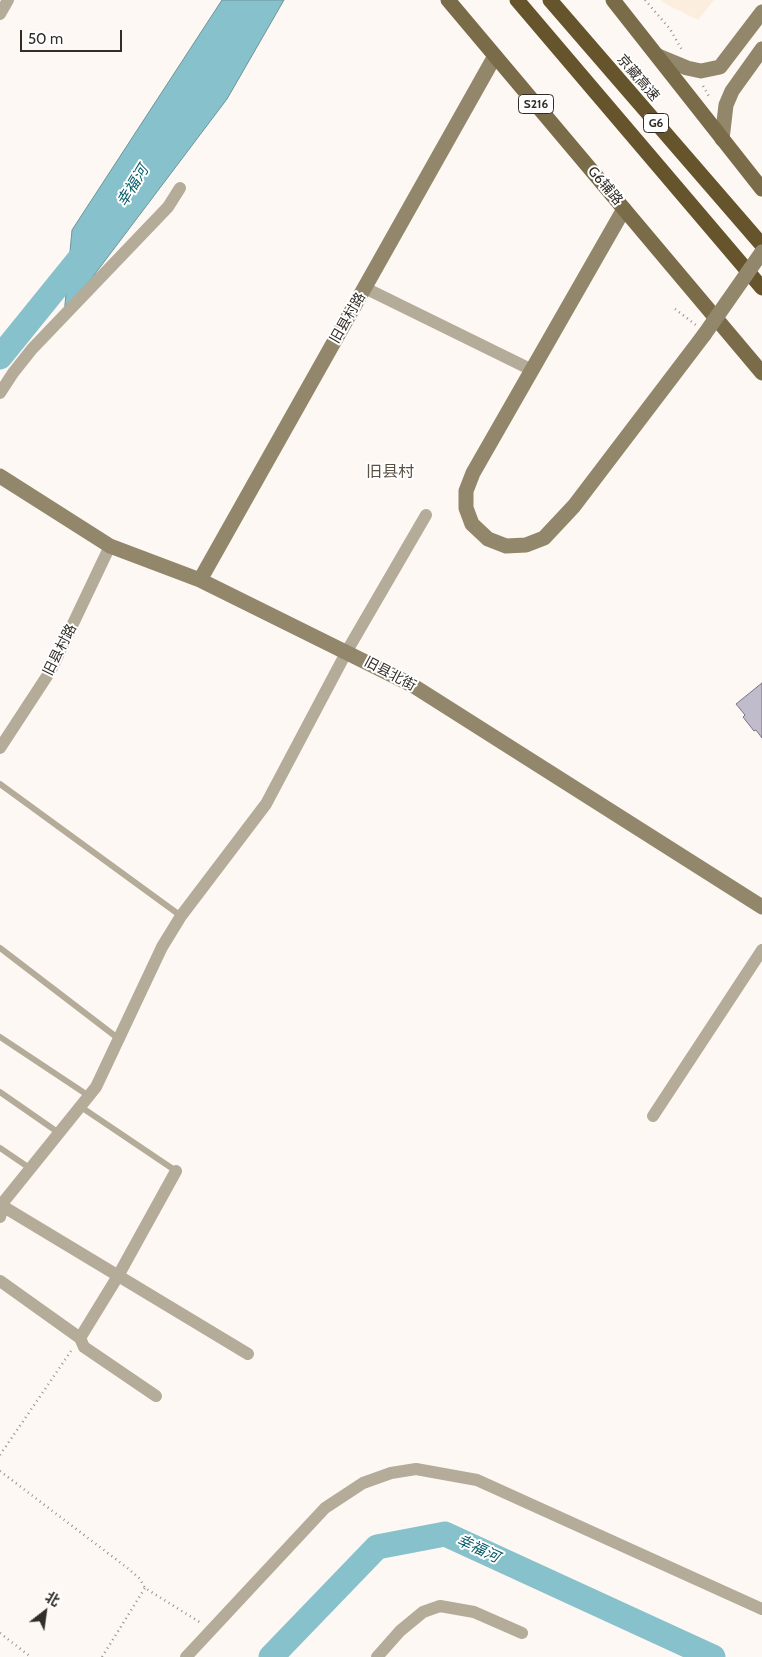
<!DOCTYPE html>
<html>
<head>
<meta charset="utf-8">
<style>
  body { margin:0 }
  #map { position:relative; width:762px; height:1657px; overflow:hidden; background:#fdf8f3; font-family:Cabin,"Noto Sans SC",sans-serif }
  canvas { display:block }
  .north { position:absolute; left:20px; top:1587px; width:50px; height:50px; -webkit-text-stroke:4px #fff; paint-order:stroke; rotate:30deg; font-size:14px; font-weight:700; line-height:20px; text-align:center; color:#312d27 }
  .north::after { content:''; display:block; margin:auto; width:18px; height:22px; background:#312d27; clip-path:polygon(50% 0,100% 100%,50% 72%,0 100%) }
  .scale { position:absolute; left:20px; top:30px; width:102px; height:22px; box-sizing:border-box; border:2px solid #312d27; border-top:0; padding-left:6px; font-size:15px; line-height:18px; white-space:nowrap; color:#312d27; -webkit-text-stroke:4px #fff; paint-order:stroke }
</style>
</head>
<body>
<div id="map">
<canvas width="762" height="1657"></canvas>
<div class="north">北</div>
<div class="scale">50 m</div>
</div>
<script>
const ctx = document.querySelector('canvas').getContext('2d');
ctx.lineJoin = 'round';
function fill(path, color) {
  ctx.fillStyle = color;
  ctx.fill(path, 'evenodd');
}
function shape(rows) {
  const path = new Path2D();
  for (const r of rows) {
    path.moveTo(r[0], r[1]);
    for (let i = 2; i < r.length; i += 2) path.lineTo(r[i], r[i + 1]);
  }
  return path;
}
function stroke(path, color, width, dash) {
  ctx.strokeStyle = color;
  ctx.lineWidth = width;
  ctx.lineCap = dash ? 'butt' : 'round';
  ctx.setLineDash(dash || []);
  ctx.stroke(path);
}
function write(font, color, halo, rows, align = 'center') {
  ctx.font = font + ' Cabin,"Noto Sans SC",sans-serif';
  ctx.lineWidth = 4;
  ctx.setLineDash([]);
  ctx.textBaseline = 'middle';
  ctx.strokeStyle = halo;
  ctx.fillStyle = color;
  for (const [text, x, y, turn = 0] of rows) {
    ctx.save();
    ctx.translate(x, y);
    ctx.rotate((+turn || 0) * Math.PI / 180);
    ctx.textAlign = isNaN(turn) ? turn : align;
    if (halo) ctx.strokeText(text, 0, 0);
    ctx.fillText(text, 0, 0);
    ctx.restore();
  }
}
const built = shape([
  [661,0,714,0,698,20,664,3]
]);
const water = shape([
  [222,0,284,0,227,99,64,315,72,230,222,0]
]);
const river = shape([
  [0,357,89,247],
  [271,1657,377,1547,445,1534,713,1657]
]);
const building = shape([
  [762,683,762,738,756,730,754,731,743,717,745,715,736,704,762,683]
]);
const path = shape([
  [645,0,670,29,682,50],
  [703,86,710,98],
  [675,309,696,325],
  [0,1455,71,1351],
  [0,1471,130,1570,140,1579,145,1588,201,1623],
  [0,1633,31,1657],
  [102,1657,145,1588]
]);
const lane = shape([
  [0,784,181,916],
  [0,948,119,1039],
  [0,1037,89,1096],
  [0,1092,59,1133],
  [81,1107,176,1171],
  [0,1148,31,1169]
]);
const street = shape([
  [0,14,8,0],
  [365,288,532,370],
  [0,393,13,373,32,349,168,207,180,188],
  [0,748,51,670,110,546],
  [653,1116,762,950],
  [4,1207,248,1354],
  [0,1217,5,1200,96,1087,162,947,181,916,266,804,347,651,426,515],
  [0,1281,80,1338],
  [156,1396,84,1347,80,1338,118,1276,176,1171],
  [186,1657,325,1508,363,1483,391,1473,416,1469,477,1480,762,1609],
  [377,1657,400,1631,423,1612,440,1606,474,1612,522,1633]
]);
const secondary = shape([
  [658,56,687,68,701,71,720,67,762,12],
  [722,139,726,105,732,91,762,49],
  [624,209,473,473,466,491,466,508,472,524,488,539,506,546,526,545,544,538,574,506,704,335],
  [0,476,110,546,200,580,412,685,762,907],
  [200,580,495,56]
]);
const primary = shape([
  [448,0,762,373],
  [613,0,762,189]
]);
const highway = shape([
  [517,0,762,288],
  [550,0,762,245]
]);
const secondaryBridge = shape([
  [704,335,762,252]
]);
const shields = [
  [536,104,35],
  [656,123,25]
];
const shieldNames = [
  ["S216",536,104],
  ["G6",656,123]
];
const streetNames = [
  ["京藏高速",638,78,49],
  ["G6辅路",605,186,50],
  ["旧县村路",348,318,-60],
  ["旧县村路",60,650,-63],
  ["旧县北街",390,674,28]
];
const waterNames = [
  ["幸福河",133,186,-58],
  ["幸福河",478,1549,25]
];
const quarterNames = [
  ["旧县村",390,472]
];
fill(built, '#fceede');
fill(water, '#87c1cb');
stroke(water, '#6d959a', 1);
stroke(river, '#87c1cb', 25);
fill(building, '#c0bccc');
stroke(building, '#777382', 1);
stroke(path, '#97928d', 2.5, [1, 4]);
stroke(lane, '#b4ab99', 6);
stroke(street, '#b4ab99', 12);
stroke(secondary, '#92866b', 15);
stroke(primary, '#7a6b49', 15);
stroke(highway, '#65542c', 15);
stroke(secondaryBridge, '#92866b', 15);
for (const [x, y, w] of shields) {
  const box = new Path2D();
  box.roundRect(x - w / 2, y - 9.5, w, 19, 4);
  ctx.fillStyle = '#fff';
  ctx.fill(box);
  stroke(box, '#312d27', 1);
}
write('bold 12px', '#312d27', null, shieldNames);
write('14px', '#312d27', '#fff', streetNames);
write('italic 15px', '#045b65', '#fff', waterNames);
write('16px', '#5a5044', '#fff', quarterNames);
</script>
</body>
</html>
